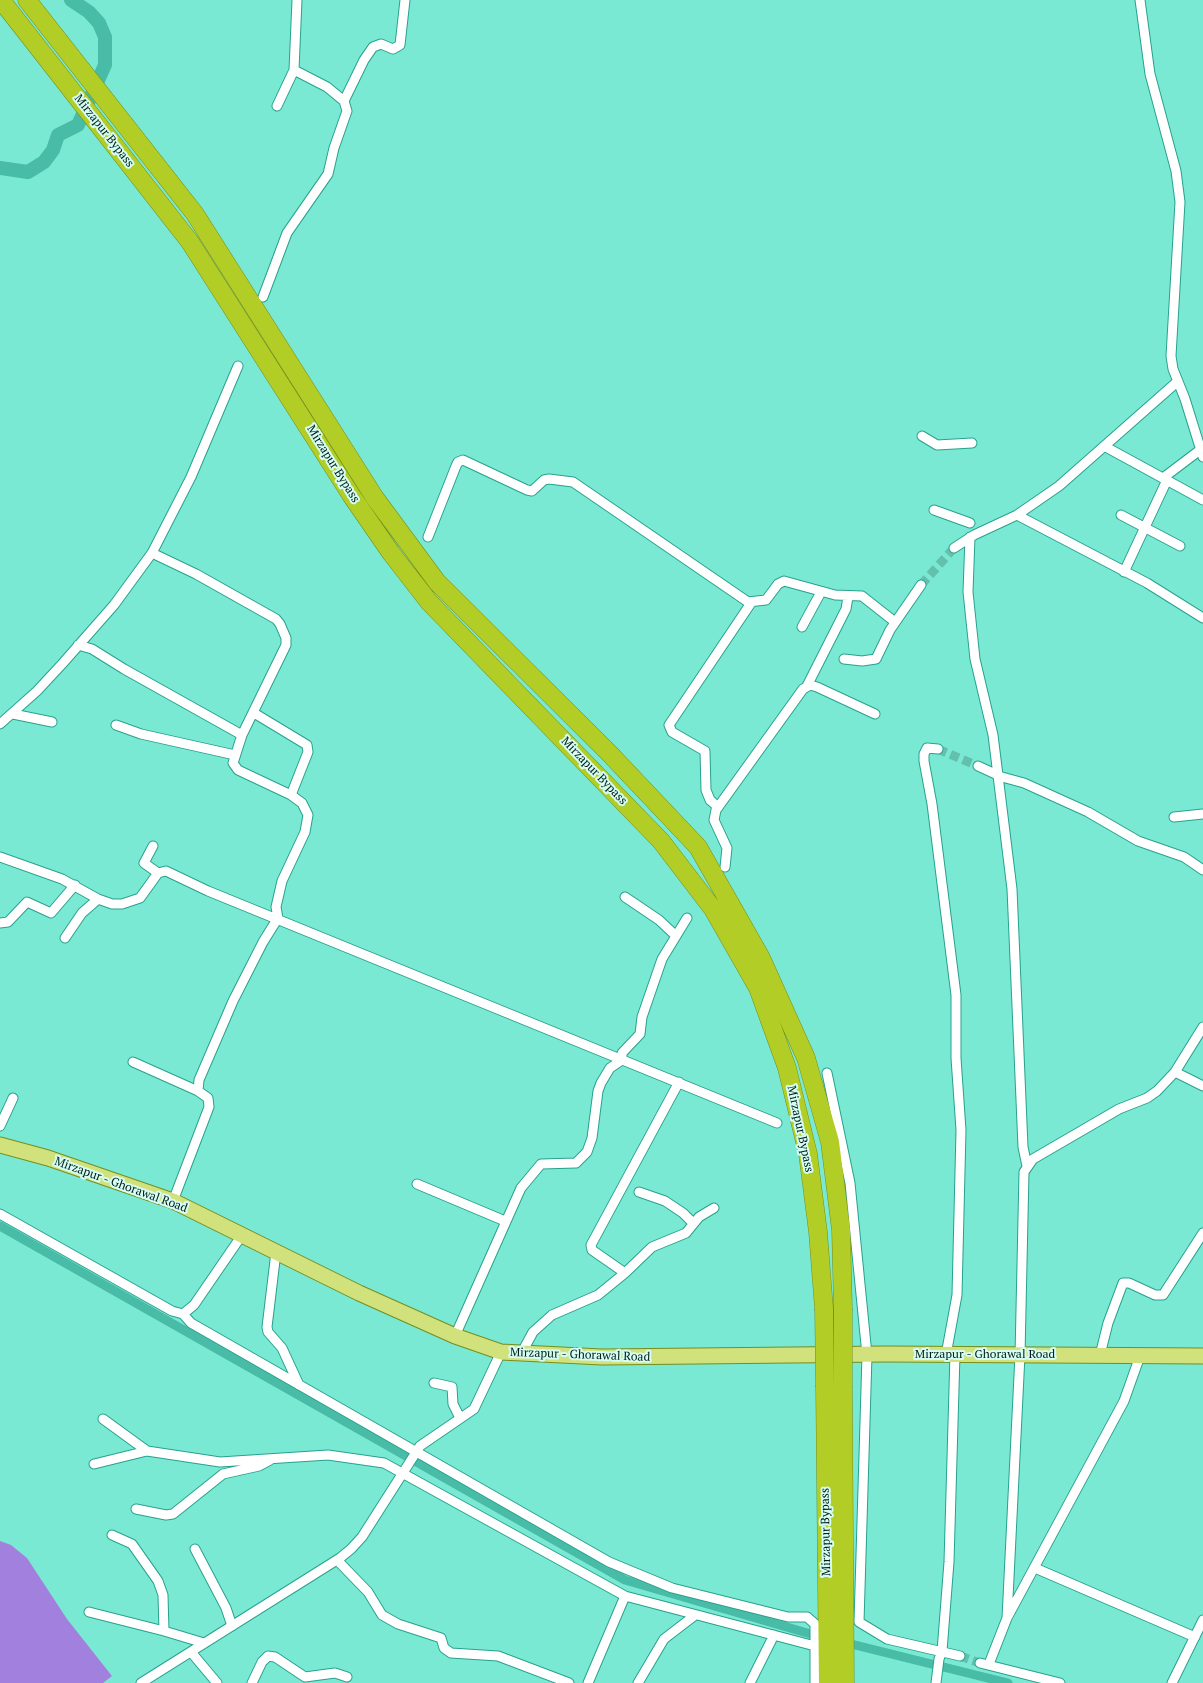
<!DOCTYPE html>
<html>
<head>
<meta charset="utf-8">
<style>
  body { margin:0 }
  canvas { display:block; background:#7ae9d3 }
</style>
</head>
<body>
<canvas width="1203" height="1683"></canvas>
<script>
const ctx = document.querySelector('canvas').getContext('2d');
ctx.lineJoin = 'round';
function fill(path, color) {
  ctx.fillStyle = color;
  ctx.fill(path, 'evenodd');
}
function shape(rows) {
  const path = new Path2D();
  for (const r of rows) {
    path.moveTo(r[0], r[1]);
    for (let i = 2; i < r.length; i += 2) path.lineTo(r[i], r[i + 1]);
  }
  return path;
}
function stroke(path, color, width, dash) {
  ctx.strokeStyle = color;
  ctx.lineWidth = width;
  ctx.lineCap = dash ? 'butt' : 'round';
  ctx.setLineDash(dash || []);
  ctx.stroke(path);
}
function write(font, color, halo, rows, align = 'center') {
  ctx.font = font + ' "PT Serif",serif';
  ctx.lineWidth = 4;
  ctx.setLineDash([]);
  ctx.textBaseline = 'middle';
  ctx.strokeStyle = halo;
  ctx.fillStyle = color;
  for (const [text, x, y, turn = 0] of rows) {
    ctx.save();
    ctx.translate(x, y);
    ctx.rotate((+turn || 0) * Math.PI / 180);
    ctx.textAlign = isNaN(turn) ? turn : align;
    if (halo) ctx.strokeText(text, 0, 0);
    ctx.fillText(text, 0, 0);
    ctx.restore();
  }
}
const forest = shape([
  [0,1541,11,1545,27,1558,67,1619,112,1676,103,1683,0,1683]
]);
const canal = shape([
  [0,1226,625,1580,821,1637],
  [843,1642,1008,1683]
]);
const river = shape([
  [0,168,28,172,44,162,53,150,58,135,78,125,105,65,105,37,99,23,89,12,71,0]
]);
const streetTunnel = shape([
  [921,585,954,548],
  [938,749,978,766],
  [960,1656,980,1663]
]);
const street = shape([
  [1140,0,1150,74,1176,171,1180,202,1171,356,1173,369,1185,399,1203,457],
  [344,101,364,60,373,47,381,44,393,49,400,45,405,0],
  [277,106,294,70,297,0],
  [263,297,287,233,328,174,334,148,347,111,344,101,327,87,294,70],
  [922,436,937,445,972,443],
  [1104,446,1203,500],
  [1163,478,1200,450],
  [934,510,970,523],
  [1017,515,1147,583,1203,618],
  [1121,515,1180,546],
  [428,537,456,466,458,462,463,460,527,490,532,491,544,480,549,479,573,482,748,602,766,600,778,584,784,581,835,595,862,596,895,622],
  [970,537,968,592,975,659,993,735,1012,889,1023,1147,1027,1166],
  [954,548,974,535,1017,515,1059,486,1177,382],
  [152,553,196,574,276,619,280,624,286,638,286,645,242,735,233,763,238,770,291,795,302,803,308,815,305,832,282,881,276,907,278,918,263,942,233,1001,199,1080,198,1091,208,1098,209,1107,173,1201],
  [1124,572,1167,480],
  [802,627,821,592],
  [78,645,92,649,124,669,242,735],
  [844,659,862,661,876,659,890,630,921,585],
  [807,686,846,609,848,597],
  [254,713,307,745,308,752,291,795],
  [13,714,52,722],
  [0,724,37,691,63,663,114,605,152,553,191,477,238,366],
  [116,725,141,734,235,755],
  [938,749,927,748,924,754,924,761,932,804,956,995,956,1058,961,1130,957,1295,946,1355],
  [978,766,1002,777,1024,783,1088,812,1138,841,1184,857,1203,870],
  [718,807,710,800,706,790,705,751,672,732,669,725,751,603],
  [1174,817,1203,814],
  [153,846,144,863,158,873],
  [0,857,62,879,98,899,112,904,122,904,140,898,158,873,166,871,208,891,777,1123],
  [725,867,727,848,714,820,716,810,803,689,810,685,817,687,875,714],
  [625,897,659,920,675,935],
  [0,923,8,922,27,902,51,913,75,885],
  [65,938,82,913,98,899],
  [133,1062,198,1091],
  [1175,1072,1203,1086],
  [827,1073,850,1183,867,1355,859,1622,887,1639,960,1656],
  [0,1126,13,1098],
  [417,1184,505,1221],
  [639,1192,665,1201,683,1213,693,1223],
  [0,1214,172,1311,183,1314,194,1305,242,1235],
  [276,1252,267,1327,268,1332,282,1348,299,1385],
  [625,1273,592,1250,591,1245,679,1082],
  [183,1314,191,1323,609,1562,672,1588,788,1617,807,1617,815,1624,815,1683],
  [455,1336,521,1188,541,1164,576,1163,587,1152,592,1138,598,1091,601,1083,610,1068,622,1060,622,1053,640,1034,642,1017,662,959,687,918],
  [521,1354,533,1332,552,1315,598,1295,625,1273,652,1247,686,1233,699,1217,714,1208],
  [1100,1355,1108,1323,1123,1283,1129,1283,1155,1295,1163,1295,1203,1233],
  [434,1383,452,1387,453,1404,460,1418],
  [103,1419,147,1451],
  [94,1464,147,1451,220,1462,328,1455,384,1463,625,1596,815,1646],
  [136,1509,166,1515,173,1514,223,1474,259,1466,272,1459],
  [112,1535,132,1544,158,1581,163,1595,164,1631,204,1643],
  [195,1549,226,1608,232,1626],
  [337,1560,368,1592,382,1615,398,1624,441,1638,444,1648,451,1653,498,1656,569,1683],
  [1035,1568,1195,1637],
  [89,1612,164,1631],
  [1007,1618,1020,1355,1024,1172,1033,1159,1119,1109,1147,1098,1157,1091,1175,1072,1203,1027],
  [191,1652,217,1683],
  [980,1663,1060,1683],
  [989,1664,1007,1618,1124,1401,1140,1356],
  [141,1683,340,1558,351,1549,362,1537,420,1446,474,1409,501,1352],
  [252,1683,262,1662,268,1656,275,1657,305,1677,335,1673,347,1677],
  [588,1683,625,1596],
  [638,1683,664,1639,694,1616],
  [750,1683,774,1635],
  [936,1683,939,1659,942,1651,949,1562,955,1354],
  [1172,1683,1203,1620]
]);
const primary = shape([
  [0,1145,48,1158,173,1201,359,1293,455,1336,501,1352,602,1357,887,1354,1203,1356]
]);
const highway = shape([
  [1,0,190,242,351,495,391,553,429,602,661,841,713,909,758,988,787,1068,808,1154,818,1232,824,1309],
  [27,0,195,214,375,498,437,582,610,754,698,847,761,958,806,1058,830,1142,841,1230,843,1309],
  [825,1387,828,1683],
  [843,1387,845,1683]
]);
const highwayBridge = shape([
  [824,1309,825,1387],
  [843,1387,843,1309]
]);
const streetNames = [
  ["Mirzapur Bypass",104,131,52],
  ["Mirzapur Bypass",333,464,58],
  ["Mirzapur Bypass",594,771,46],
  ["Mirzapur Bypass",800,1129,78],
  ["Mirzapur - Ghorawal Road",121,1185,20],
  ["Mirzapur - Ghorawal Road",580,1355,2],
  ["Mirzapur - Ghorawal Road",985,1355],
  ["Mirzapur Bypass",826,1532,-91]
];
fill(forest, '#a181dd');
stroke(canal, '#48bca7', 9);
stroke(river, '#48bca7', 14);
stroke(streetTunnel, '#62c0ad', 9, [9, 4.5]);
stroke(street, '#27a28e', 11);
stroke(primary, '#748e1f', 17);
stroke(highway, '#748e1f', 19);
stroke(street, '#fff', 9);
stroke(primary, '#d1e17c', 15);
stroke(highway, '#b2cd25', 18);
stroke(highwayBridge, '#748e1f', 19, []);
stroke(highwayBridge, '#b2cd25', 18);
write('12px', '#021a15', '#d5fdf3', streetNames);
</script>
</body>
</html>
